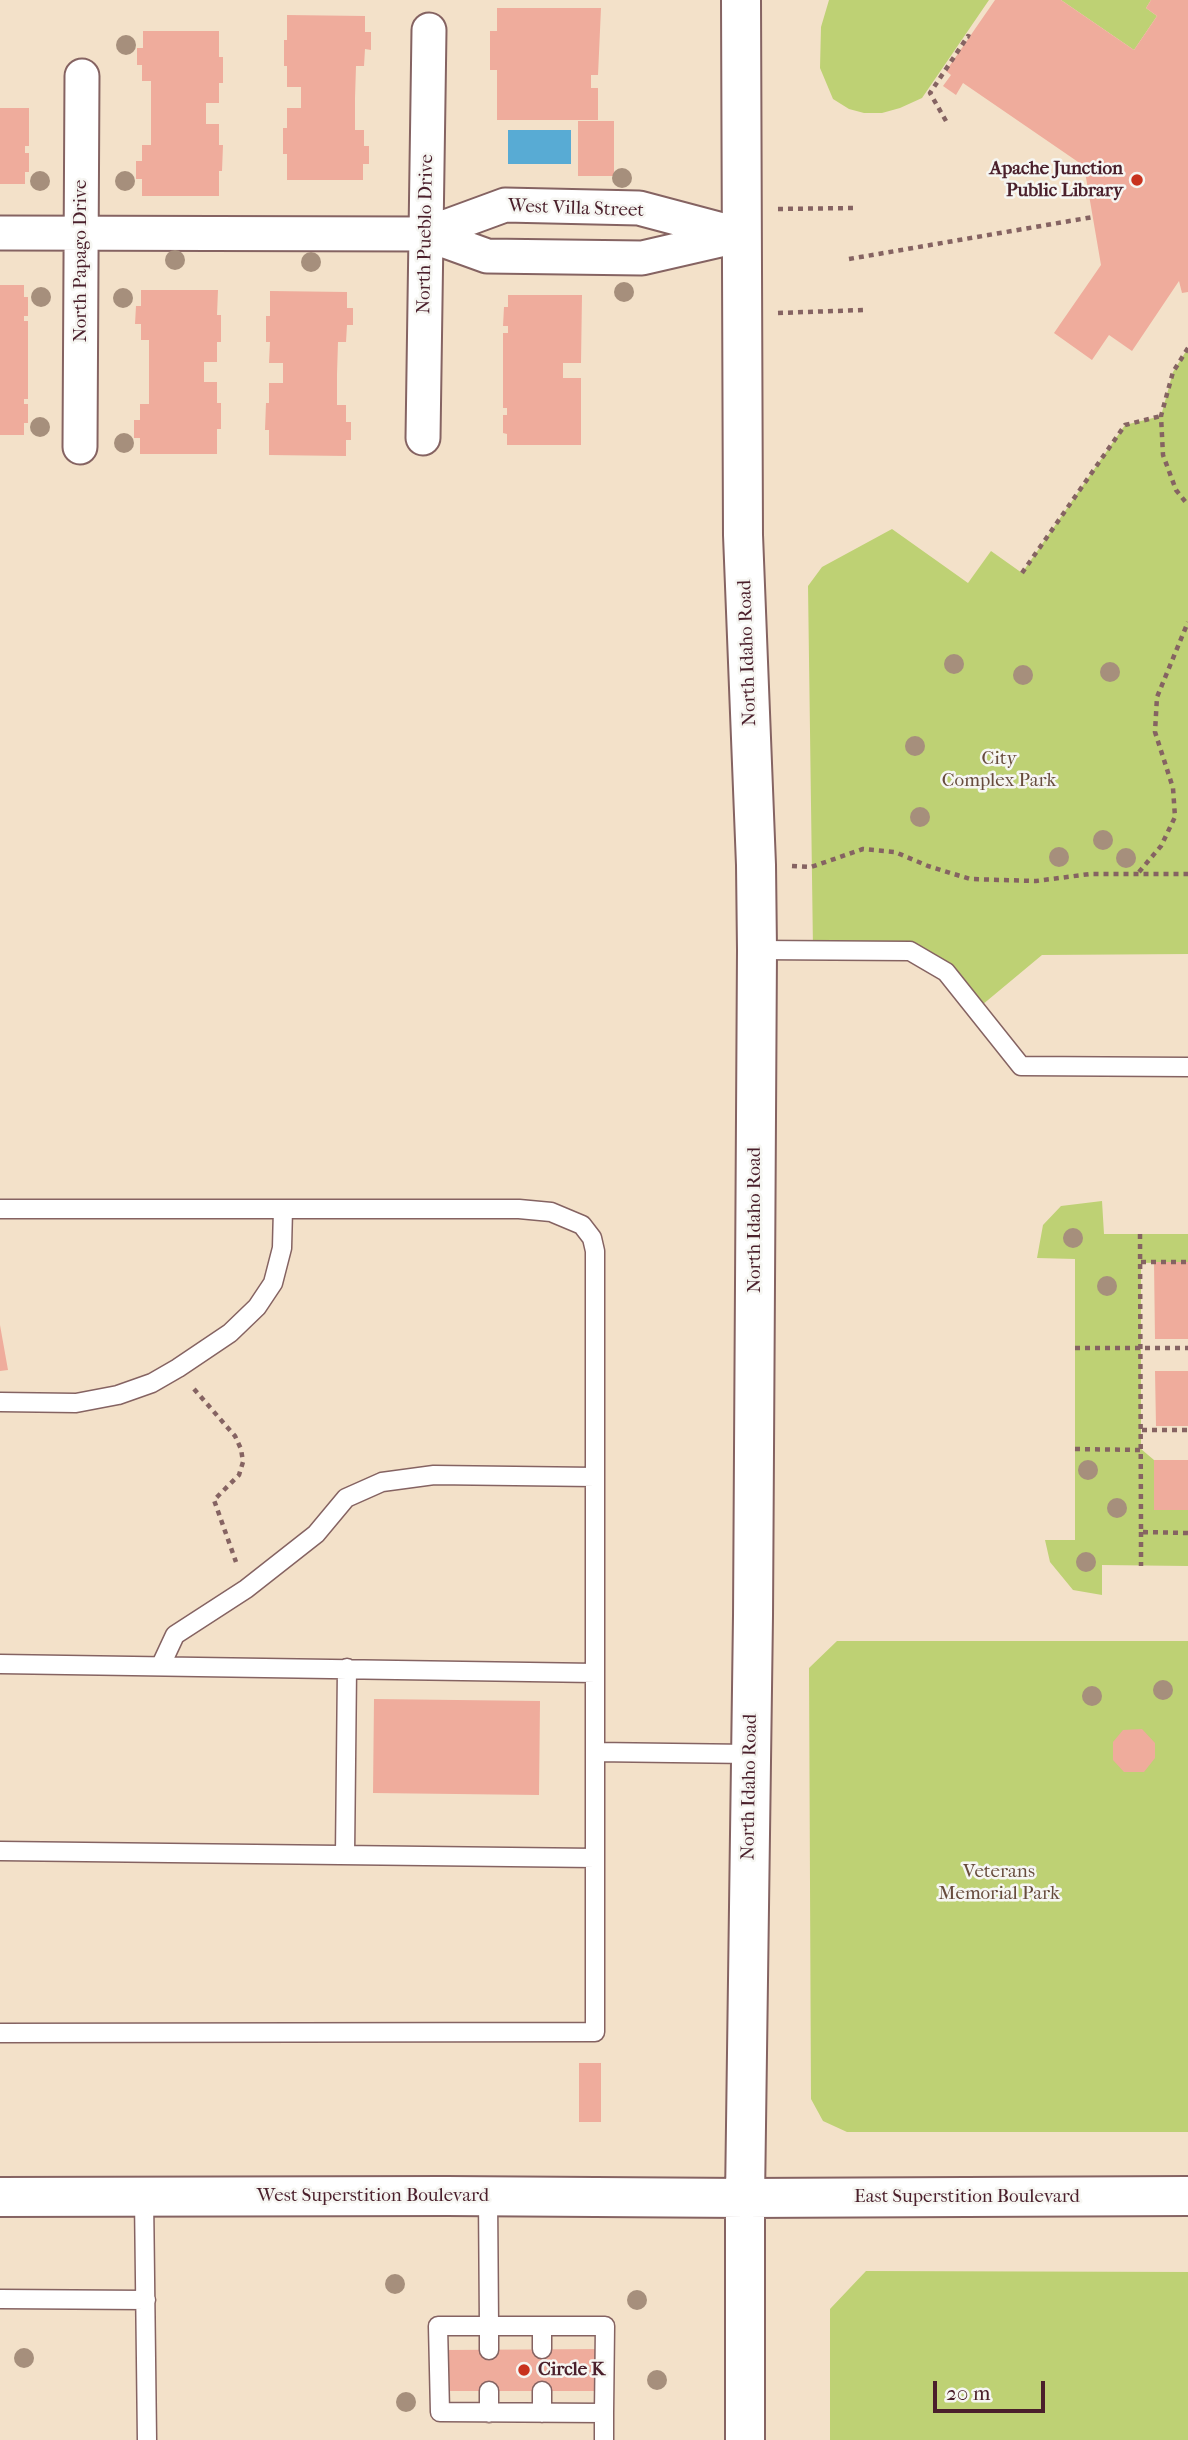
<!DOCTYPE html>
<html>
<head>
<meta charset="utf-8">
<style>
  body { margin:0 }
  #map { position:relative; width:1188px; height:2440px; overflow:hidden; background:#f3e1c9; font-family:"IM FELL French Canon",serif }
  canvas { display:block }
  .scale { position:absolute; left:933px; top:2381px; width:112px; height:32px; box-sizing:border-box; border:4px solid #4a1f2b; border-top:0; padding-left:9px; font-size:21px; line-height:24px; white-space:nowrap; color:#4a1f2b; -webkit-text-stroke:5px #f6f6f2; paint-order:stroke }
</style>
</head>
<body>
<div id="map">
<canvas width="1188" height="2440"></canvas>
<div class="scale">20 m</div>
</div>
<script>
const ctx = document.querySelector('canvas').getContext('2d');
ctx.lineJoin = 'round';
function fill(path, color) {
  ctx.fillStyle = color;
  ctx.fill(path, 'evenodd');
}
function shape(rows) {
  const path = new Path2D();
  for (const r of rows) {
    path.moveTo(r[0], r[1]);
    for (let i = 2; i < r.length; i += 2) path.lineTo(r[i], r[i + 1]);
  }
  return path;
}
function stroke(path, color, width, dash) {
  ctx.strokeStyle = color;
  ctx.lineWidth = width;
  ctx.lineCap = dash ? 'butt' : 'round';
  ctx.setLineDash(dash || []);
  ctx.stroke(path);
}
function write(font, color, halo, rows, align = 'center') {
  ctx.font = font + ' "IM FELL French Canon",serif';
  ctx.lineWidth = 5;
  ctx.setLineDash([]);
  ctx.textBaseline = 'middle';
  ctx.strokeStyle = halo;
  ctx.fillStyle = color;
  for (const [text, x, y, turn = 0] of rows) {
    ctx.save();
    ctx.translate(x, y);
    ctx.rotate((+turn || 0) * Math.PI / 180);
    ctx.textAlign = isNaN(turn) ? turn : align;
    if (halo) ctx.strokeText(text, 0, 0);
    ctx.fillText(text, 0, 0);
    ctx.restore();
  }
}
const green = shape([
  [829,0,989,0,922,98,900,108,882,113,864,113,849,109,833,99,820,68,821,27],
  [1061,0,1151,0,1146,8,1157,16,1134,50],
  [1188,348,1188,954,1042,955,976,1010,910,951,813,949,808,586,822,567,892,529,968,583,991,551,1022,573,1125,425,1161,416,1173,372],
  [1102,1201,1104,1234,1188,1234,1188,1262,1141,1263,1141,1449,1154,1460,1154,1510,1188,1510,1188,1566,1102,1565,1102,1595,1073,1590,1050,1562,1045,1540,1075,1540,1075,1259,1037,1258,1043,1225,1061,1206],
  [837,1641,1188,1641,1188,2132,847,2132,823,2121,811,2099,809,1668],
  [866,2271,1188,2272,1188,2440,830,2440,830,2309]
]);
const water = shape([
  [508,130,571,130,571,164,508,164]
]);
const building = shape([
  [995,0,1061,0,1134,50,1157,16,1146,8,1151,0,1188,0,1188,292,1182,293,1179,281,1132,351,1109,335,1092,360,1054,333,1101,265,1084,166,963,83,956,95,943,86,951,75,946,71],
  [497,8,601,8,598,75,591,75,591,88,598,88,598,120,497,120,497,70,490,70,490,31,497,31],
  [287,15,365,16,365,32,371,32,371,50,365,49,364,66,356,66,355,98,355,130,364,130,364,146,369,146,369,164,363,164,363,180,287,180,287,154,283,154,283,128,287,128,287,108,301,108,301,87,287,87,287,66,284,66,284,40,287,40],
  [143,31,219,31,219,57,223,57,223,83,219,83,219,103,206,103,206,124,219,124,219,145,223,145,222,171,219,171,219,196,142,196,142,179,136,179,136,161,142,161,142,145,151,145,151,81,142,81,142,65,137,65,137,48,143,48],
  [0,108,29,108,29,146,25,146,25,153,29,153,29,172,25,172,25,184,0,184],
  [578,121,614,121,614,176,578,176],
  [0,285,24,285,24,297,28,297,28,316,24,316,24,321,28,321,28,399,24,399,24,404,28,404,28,423,24,423,24,435,0,435],
  [141,290,218,290,217,315,221,315,221,342,217,342,217,362,204,362,204,382,217,382,217,403,221,403,221,429,217,429,217,454,140,454,140,438,134,438,134,420,140,420,140,404,149,404,149,340,141,340,141,324,135,324,136,306,141,306],
  [270,291,347,292,347,308,353,308,353,325,347,325,346,342,338,342,337,374,337,405,346,405,346,422,351,422,351,440,346,440,346,456,269,455,269,430,265,430,266,403,269,403,269,383,283,383,283,363,269,363,270,342,266,342,266,316,270,316],
  [508,295,582,295,581,363,563,363,563,378,581,378,581,445,507,445,507,434,503,433,503,415,507,415,507,408,503,408,503,333,508,333,508,326,503,326,504,307,508,307],
  [1154,1262,1188,1262,1188,1339,1155,1339],
  [0,1325,8,1370,0,1371],
  [1155,1371,1188,1371,1188,1426,1156,1426],
  [1154,1460,1188,1460,1188,1510,1154,1510],
  [374,1699,540,1701,539,1795,373,1793],
  [1142,1729,1155,1743,1155,1758,1144,1772,1124,1772,1113,1760,1113,1742,1123,1730],
  [579,2063,601,2063,601,2122,579,2122],
  [602,2349,602,2391,447,2391,446,2350]
]);
const path = shape([
  [946,121,930,93,968,36,970,37],
  [778,209,854,208],
  [849,259,1093,217],
  [778,313,863,310],
  [1188,348,1173,372,1161,416,1163,455,1176,490,1188,505],
  [1022,573,1125,425,1161,416],
  [792,866,811,867,863,849,895,852,928,866,970,879,1036,881,1090,874,1188,874],
  [1139,872,1161,846,1175,817,1173,788,1155,732,1157,697,1188,622],
  [1140,1234,1141,1532,1188,1533],
  [1141,1262,1188,1262],
  [1075,1348,1188,1348],
  [194,1389,235,1436,241,1449,243,1462,239,1475,214,1500,236,1562],
  [1142,1430,1188,1430],
  [1075,1449,1141,1450],
  [1141,1532,1141,1566]
]);
const lane = shape([
  [757,950,910,951,946,972,1021,1066,1188,1067],
  [0,1209,519,1209,551,1212,582,1225,592,1238,595,1251,595,2032,0,2033],
  [0,1402,76,1403,118,1395,152,1383,178,1368,230,1333,257,1307,273,1283,282,1248,283,1209],
  [0,1664,595,1673],
  [161,1665,175,1635,246,1589,316,1534,346,1498,382,1482,434,1475,595,1477],
  [595,1752,750,1754],
  [0,1851,595,1858],
  [345,1855,347,1668],
  [488,2196,489,2326,438,2326,440,2412,604,2413,604,2440],
  [144,2197,147,2440],
  [0,2299,146,2300],
  [542,2327,542,2349],
  [489,2350,489,2326,605,2326,604,2413],
  [489,2391,489,2413],
  [542,2391,542,2413]
]);
const street = shape([
  [0,233,426,234,487,256,642,258,742,235],
  [426,234,505,205,639,208,737,234],
  [423,438,429,30],
  [80,447,82,76]
]);
const secondary = shape([
  [741,0,743,535,756,865,757,950,753,1616,745,2198,745,2440],
  [0,2197,446,2196,745,2198,1188,2196]
]);
const trees = [
  [126,45],
  [622,178],
  [40,181],
  [125,181],
  [175,260],
  [311,262],
  [624,292],
  [41,297],
  [123,298],
  [40,427],
  [124,443],
  [954,664],
  [1110,672],
  [1023,675],
  [915,746],
  [920,817],
  [1103,840],
  [1059,857],
  [1126,858],
  [1073,1238],
  [1107,1286],
  [1088,1470],
  [1117,1508],
  [1086,1562],
  [1163,1690],
  [1092,1696],
  [395,2284],
  [637,2300],
  [24,2358],
  [657,2380],
  [406,2402]
];
const markers = [
  [1137,180,7,"#c8321e"],
  [524,2370,7,"#c8321e"]
];
const poiNames = [
  ["Apache Junction",1123,169],
  ["Public Library",1123,191],
  ["Circle K",538,2370,"left"]
];
const streetNames = [
  ["West Villa Street",576,209,2],
  ["North Pueblo Drive",426,234,-89],
  ["North Papago Drive",81,261,-90],
  ["North Idaho Road",748,653,-92],
  ["North Idaho Road",755,1220,-90],
  ["North Idaho Road",750,1787,-89],
  ["West Superstition Boulevard",373,2196],
  ["East Superstition Boulevard",967,2197]
];
const parkNames = [
  ["City",999,759],
  ["Complex Park",999,781],
  ["Veterans",999,1872],
  ["Memorial Park",999,1894]
];
fill(green, '#bed174');
fill(water, '#58abd4');
fill(building, '#efac9c');
stroke(lane, '#856362', 21);
stroke(street, '#856362', 37);
stroke(secondary, '#856362', 42);
stroke(path, '#856362', 4.5, [5, 5]);
stroke(lane, '#fff', 18);
stroke(street, '#fff', 33);
stroke(secondary, '#fff', 38);
ctx.fillStyle = '#a68f7c';
for (const [x, y] of trees) {
  ctx.beginPath();
  ctx.arc(x, y, 10, 0, 2 * Math.PI);
  ctx.fill();
}
for (const [x, y, r, color] of markers) {
  const dot = new Path2D();
  dot.arc(x, y, r, 0, 2 * Math.PI);
  ctx.fillStyle = color;
  ctx.fill(dot);
  stroke(dot, '#f6f6f2', 2.5);
}
write('bold 19px', '#4a1f2b', '#f6f6f2', poiNames, 'right');
write('19px', '#4a1f2b', '#f6f6f2', streetNames);
write('19px', '#674c3d', '#f6f6f2', parkNames);
</script>
</body>
</html>
